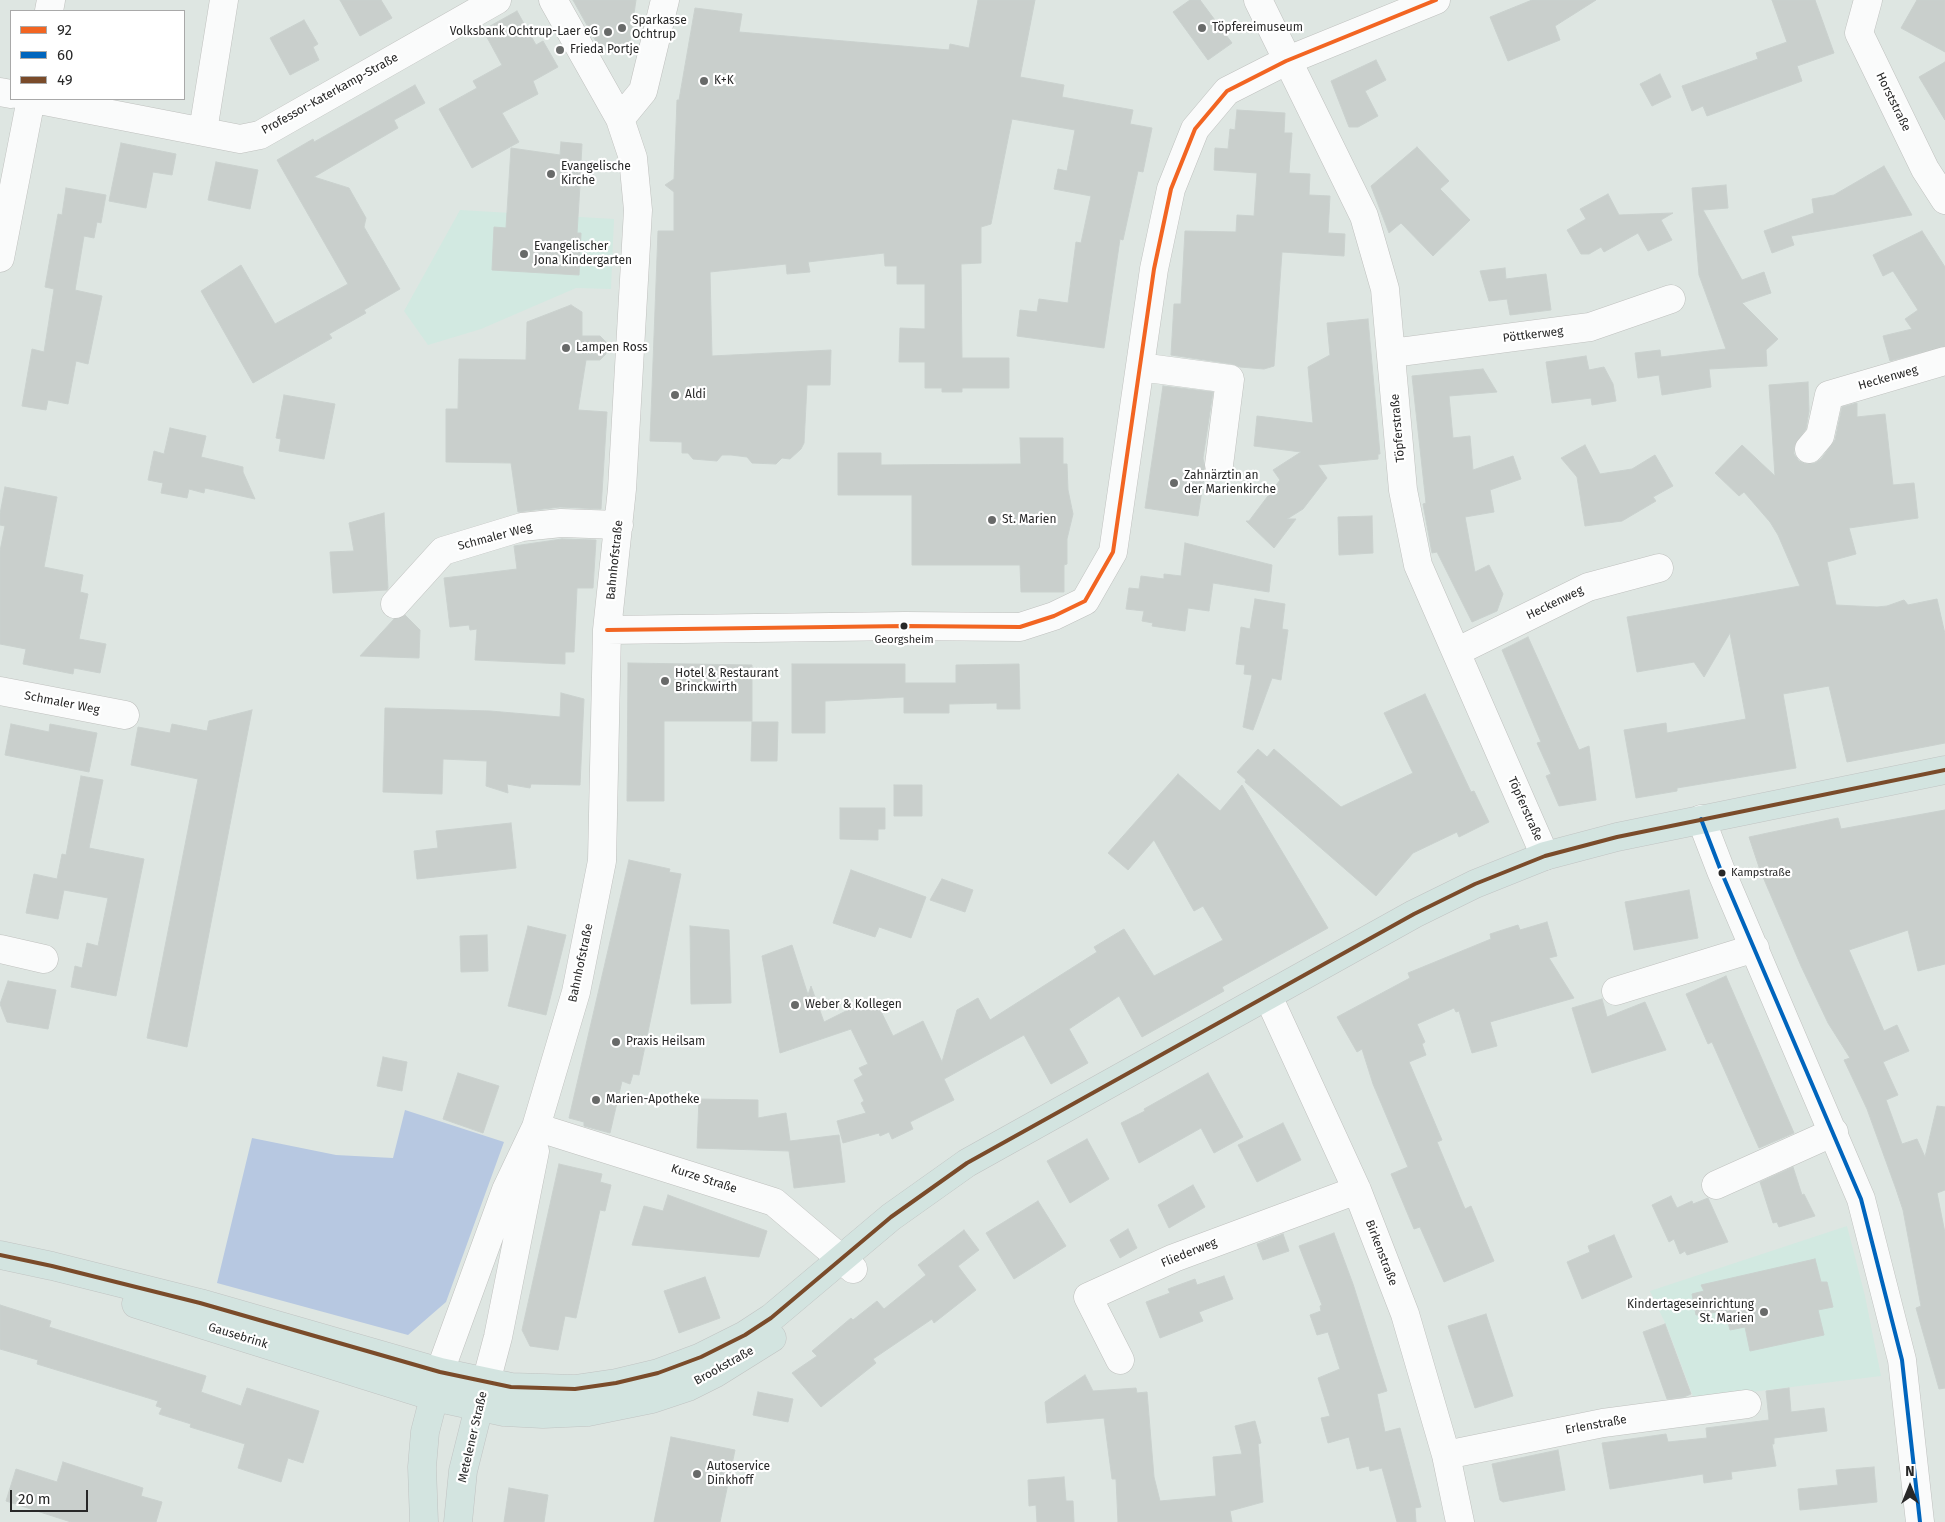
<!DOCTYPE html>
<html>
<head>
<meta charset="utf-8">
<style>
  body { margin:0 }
  #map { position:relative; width:1945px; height:1522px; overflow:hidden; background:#dee6e2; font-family:"Fira Sans",sans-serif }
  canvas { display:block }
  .legend { position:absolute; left:10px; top:10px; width:175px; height:90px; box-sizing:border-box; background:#fff; border:1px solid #a9a9a9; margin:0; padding:6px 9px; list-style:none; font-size:15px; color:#282828 }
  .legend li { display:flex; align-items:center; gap:10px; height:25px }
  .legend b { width:25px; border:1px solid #a9a9a9 }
  .north { position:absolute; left:1885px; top:1462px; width:50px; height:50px; -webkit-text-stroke:4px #fff; paint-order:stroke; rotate:0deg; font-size:14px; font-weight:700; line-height:20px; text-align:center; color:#282828 }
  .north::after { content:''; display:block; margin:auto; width:18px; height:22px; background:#282828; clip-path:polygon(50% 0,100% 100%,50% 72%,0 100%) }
  .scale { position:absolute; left:10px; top:1490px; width:78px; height:22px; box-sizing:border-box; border:2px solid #282828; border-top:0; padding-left:6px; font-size:15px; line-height:18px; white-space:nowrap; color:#282828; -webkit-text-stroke:4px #fff; paint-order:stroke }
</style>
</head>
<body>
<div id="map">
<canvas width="1945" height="1522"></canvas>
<ul class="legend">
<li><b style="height:6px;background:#f26522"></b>92</li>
<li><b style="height:6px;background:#0065bd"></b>60</li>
<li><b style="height:6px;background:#7a4b2a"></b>49</li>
</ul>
<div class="north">N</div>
<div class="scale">20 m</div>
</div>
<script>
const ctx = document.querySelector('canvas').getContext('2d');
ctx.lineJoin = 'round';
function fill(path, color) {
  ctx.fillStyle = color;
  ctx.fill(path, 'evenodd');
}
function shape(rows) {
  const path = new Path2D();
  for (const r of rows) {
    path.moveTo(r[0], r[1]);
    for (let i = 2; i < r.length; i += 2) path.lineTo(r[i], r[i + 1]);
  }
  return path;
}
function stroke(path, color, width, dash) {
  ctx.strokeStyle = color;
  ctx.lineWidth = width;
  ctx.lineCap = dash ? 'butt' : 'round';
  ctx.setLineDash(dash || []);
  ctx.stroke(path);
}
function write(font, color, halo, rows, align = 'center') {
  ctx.font = font + ' "Fira Sans",sans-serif';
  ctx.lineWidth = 4.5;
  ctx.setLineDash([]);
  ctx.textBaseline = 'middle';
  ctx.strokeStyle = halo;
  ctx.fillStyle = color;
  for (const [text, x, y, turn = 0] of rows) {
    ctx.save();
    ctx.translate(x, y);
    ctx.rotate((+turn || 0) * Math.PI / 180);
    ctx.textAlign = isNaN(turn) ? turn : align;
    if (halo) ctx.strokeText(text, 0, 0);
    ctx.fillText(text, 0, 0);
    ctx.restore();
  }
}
const education = shape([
  [460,210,614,219,611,289,576,288,481,329,428,345,404,311],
  [1847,1226,1865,1296,1881,1376,1694,1399,1667,1327,1650,1291]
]);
const green = shape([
  [405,1110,504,1142,446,1302,408,1335,217,1283,252,1138,336,1155,393,1158]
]);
const building = shape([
  [340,0,381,0,392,18,360,36,340,0],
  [573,0,636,0,630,41,624,51,613,53,598,45,573,0],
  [978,0,1035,0,1020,77,1064,85,1062,97,1133,110,1130,124,1152,128,1143,172,1138,171,1123,240,1120,239,1104,348,1017,336,1020,310,1037,312,1039,299,1068,303,1076,242,1081,243,1091,196,1054,189,1058,169,1067,171,1075,130,1012,119,991,224,981,227,981,263,961,264,962,358,1009,358,1009,388,962,388,962,392,942,392,942,388,925,388,925,362,899,362,900,328,925,329,925,284,897,284,897,266,885,266,884,253,808,262,810,272,787,274,786,264,710,272,712,356,831,350,830,385,807,385,804,443,801,449,790,459,782,458,776,464,752,463,747,457,731,455,722,455,717,461,693,459,688,453,682,453,682,442,650,441,658,231,674,231,674,192,665,185,674,179,677,100,679,100,695,8,742,14,739,32,949,50,950,44,969,48,978,0],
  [1190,0,1200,0,1232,43,1208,60,1173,12,1190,0],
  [1532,0,1596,0,1555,26,1560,40,1508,61,1490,17,1532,0],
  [1772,0,1815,0,1834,53,1797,66,1802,81,1707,116,1703,106,1692,111,1682,86,1758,59,1756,53,1787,42,1772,0],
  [1917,0,1945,0,1945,52,1901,28,1917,0],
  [517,11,536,45,543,41,558,67,533,81,538,94,502,113,519,142,472,168,439,109,477,88,473,81,502,65,483,30,517,11],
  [304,20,318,44,313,47,319,60,290,75,270,38,304,20],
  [1376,60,1386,80,1365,91,1378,116,1358,127,1349,127,1331,81,1376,60],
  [1945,62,1945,120,1919,77,1945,62],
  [1660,74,1671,97,1652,106,1640,84,1660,74],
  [415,85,425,103,394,120,398,128,314,177,349,188,366,218,364,227,400,289,364,310,366,313,329,334,332,338,253,383,201,291,241,265,275,324,348,284,277,160,313,139,314,142,415,85],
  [1237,110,1285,113,1284,133,1292,133,1289,173,1310,174,1309,195,1330,196,1328,233,1345,234,1344,256,1282,252,1274,366,1264,369,1240,367,1232,364,1171,355,1174,304,1181,304,1185,231,1236,232,1237,215,1254,216,1257,173,1214,170,1215,148,1228,149,1230,129,1235,130,1237,110],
  [561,142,582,144,581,163,594,163,592,186,580,185,577,233,581,233,579,275,492,270,494,227,506,228,511,148,560,155,561,142],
  [121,143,176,154,172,175,153,172,146,208,109,201,121,143],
  [1417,147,1449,181,1440,189,1470,220,1433,256,1401,223,1389,233,1371,186,1417,147],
  [216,162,258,170,250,209,208,200,216,162],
  [1884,166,1912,215,1791,236,1794,245,1772,253,1764,231,1814,213,1812,199,1834,195,1884,166],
  [1726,185,1728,208,1703,210,1742,280,1764,272,1771,293,1742,303,1778,339,1766,350,1767,366,1709,369,1711,387,1662,395,1659,375,1638,378,1635,353,1660,350,1661,357,1726,349,1699,275,1692,188,1726,185],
  [66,188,106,195,101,223,97,222,94,238,84,236,75,290,102,296,88,364,76,361,68,404,48,400,46,410,22,406,32,349,44,352,54,289,45,287,58,214,62,215,66,188],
  [1608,194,1619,215,1673,213,1661,220,1672,240,1648,251,1638,233,1604,252,1601,247,1589,254,1581,254,1567,230,1586,219,1580,209,1608,194],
  [1922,231,1945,267,1945,346,1890,361,1883,336,1912,329,1905,319,1918,310,1893,271,1883,276,1873,255,1922,231],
  [1505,268,1506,279,1546,274,1551,310,1510,315,1507,299,1489,301,1480,271,1505,268],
  [571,305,582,312,582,336,600,336,606,342,606,354,600,360,586,360,578,410,607,412,601,509,560,507,518,512,511,463,446,462,446,409,458,409,459,359,526,360,527,322,571,305],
  [1368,319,1380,454,1378,454,1378,459,1318,465,1327,478,1303,509,1287,519,1296,519,1274,548,1246,521,1249,521,1280,480,1273,470,1301,452,1254,446,1257,416,1313,423,1308,367,1330,355,1327,323,1368,319],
  [1586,356,1589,370,1604,367,1613,384,1616,401,1592,405,1591,398,1552,403,1546,362,1586,356],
  [1483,369,1497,392,1449,396,1453,438,1470,436,1473,470,1513,456,1521,479,1490,490,1494,512,1465,517,1475,572,1489,565,1503,594,1497,611,1472,622,1437,552,1432,553,1423,504,1426,503,1412,376,1483,369],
  [1808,382,1809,411,1806,429,1794,447,1794,454,1799,461,1807,464,1815,463,1821,459,1835,440,1842,407,1857,403,1857,417,1885,414,1893,485,1914,483,1918,518,1849,528,1856,554,1827,562,1836,605,1877,607,1887,606,1904,600,1908,605,1937,599,1945,634,1945,743,1847,762,1829,686,1783,694,1796,768,1677,788,1677,791,1636,798,1624,730,1666,723,1667,733,1746,719,1730,633,1704,677,1694,662,1637,672,1627,617,1800,586,1778,535,1770,522,1744,492,1739,496,1715,473,1742,445,1775,476,1769,385,1808,382],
  [1163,386,1213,392,1203,458,1205,471,1198,516,1145,508,1163,386],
  [284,395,335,404,324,459,279,451,281,439,276,438,284,395],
  [170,428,206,436,201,457,243,467,243,472,255,499,205,488,204,493,189,489,187,498,161,493,163,483,148,480,154,451,164,454,170,428],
  [1020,438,1063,438,1063,464,1067,464,1068,490,1073,514,1067,539,1067,564,1064,565,1064,592,1021,592,1020,565,912,565,912,495,838,495,838,453,881,453,881,465,1021,464,1020,438],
  [1585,445,1600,474,1632,469,1655,455,1673,486,1653,497,1656,501,1622,521,1585,526,1577,477,1561,458,1585,445],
  [5,487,57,497,44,567,83,575,80,592,88,594,79,639,106,644,100,673,74,668,73,674,23,664,26,649,0,644,0,551,5,526,0,525,0,514,5,487],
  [384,513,388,588,387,590,333,593,330,552,354,551,349,523,384,513],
  [1372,516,1373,553,1339,555,1338,517,1372,516],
  [562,539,596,540,593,588,577,588,574,652,565,652,565,664,475,660,477,629,470,630,469,625,450,627,444,578,517,569,514,546,562,539],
  [1185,543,1272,565,1269,592,1213,583,1209,611,1188,608,1185,631,1152,626,1153,623,1142,621,1144,611,1126,609,1129,588,1139,589,1141,576,1164,579,1164,574,1181,576,1185,543],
  [1255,599,1285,604,1282,629,1288,630,1281,680,1272,678,1253,730,1243,727,1252,675,1244,674,1245,665,1236,664,1241,627,1250,629,1255,599],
  [405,615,420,630,419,658,360,656,394,619,405,615],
  [1528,637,1579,750,1589,746,1596,800,1559,806,1546,776,1551,774,1537,743,1541,742,1502,650,1528,637],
  [628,663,752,665,752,721,664,721,664,801,627,801,628,663],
  [792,664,905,664,905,683,956,683,956,665,1019,664,1020,709,997,709,997,703,949,704,949,713,904,713,904,697,825,701,825,733,792,733,792,664],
  [561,693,584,699,580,785,531,784,530,788,507,784,508,793,486,786,487,761,443,759,442,794,383,792,385,708,490,711,560,717,561,693],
  [1425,694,1471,792,1474,791,1489,822,1459,837,1457,832,1413,853,1376,896,1245,782,1246,780,1237,772,1258,749,1267,757,1274,749,1341,807,1413,773,1384,713,1425,694],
  [252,710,187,1047,147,1038,198,779,131,765,138,727,170,733,172,724,207,731,209,721,252,710],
  [752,722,778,722,777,761,751,761,752,722],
  [11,724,49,732,50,724,97,733,89,772,5,755,11,724],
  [1178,774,1220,811,1242,785,1328,928,1222,987,1224,991,1142,1037,1119,996,1069,1029,1088,1063,1051,1084,1024,1035,944,1079,954,1100,910,1122,913,1129,892,1139,889,1132,880,1136,879,1133,843,1143,837,1121,866,1113,861,1103,864,1101,854,1080,863,1075,859,1068,868,1064,851,1029,780,1053,762,956,792,945,808,995,811,986,824,1022,874,997,893,1036,923,1021,942,1062,957,1010,978,998,990,1020,1097,952,1094,947,1124,929,1154,976,1223,940,1203,906,1194,911,1154,840,1128,870,1108,853,1178,774],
  [81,776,103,780,89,848,144,859,116,996,71,987,75,966,82,968,87,943,98,946,108,898,64,890,58,919,26,913,34,874,57,879,62,854,66,855,81,776],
  [894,785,922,785,922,816,894,816,894,785],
  [840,808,885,808,885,829,878,829,878,840,840,839,840,808],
  [1945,810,1945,964,1918,971,1908,930,1849,950,1884,1031,1897,1025,1909,1051,1883,1062,1898,1095,1886,1100,1902,1144,1917,1139,1925,1157,1937,1106,1945,1107,1945,1190,1937,1193,1945,1233,1945,1388,1939,1389,1916,1308,1921,1306,1903,1210,1896,1189,1867,1109,1844,1060,1850,1058,1828,1023,1801,966,1760,870,1749,837,1838,818,1841,829,1945,810],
  [511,823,516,868,417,879,414,851,438,848,436,831,511,823],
  [629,860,670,869,669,872,681,874,639,1075,633,1074,630,1084,622,1081,610,1133,584,1126,584,1122,569,1118,629,860],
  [851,870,926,897,911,938,879,927,875,937,833,923,851,870],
  [942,879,973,890,965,912,930,900,942,879],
  [1689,890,1698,938,1634,950,1625,902,1689,890],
  [1547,922,1557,956,1549,958,1574,998,1490,1022,1497,1046,1472,1053,1459,1011,1456,1012,1454,1008,1417,1024,1425,1042,1422,1044,1426,1055,1409,1062,1442,1140,1437,1142,1465,1209,1471,1206,1494,1261,1444,1282,1420,1227,1414,1229,1391,1174,1408,1167,1373,1084,1362,1049,1357,1052,1337,1017,1410,978,1408,973,1491,939,1490,934,1518,925,1520,930,1547,922],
  [528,926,566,935,546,1015,508,1006,528,926],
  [690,926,729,930,731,1003,691,1004,690,926],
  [487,935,488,971,461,972,460,936,487,935],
  [1726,976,1794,1133,1759,1148,1712,1042,1708,1044,1686,994,1726,976],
  [8,981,56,990,48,1029,7,1022,0,1004,8,981],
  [1602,999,1607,1017,1645,1002,1666,1050,1592,1073,1572,1008,1602,999],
  [383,1057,407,1062,402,1091,377,1086,383,1057],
  [458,1073,499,1086,483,1133,443,1119,458,1073],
  [1208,1073,1243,1137,1214,1153,1201,1128,1139,1163,1121,1123,1145,1111,1144,1109,1208,1073],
  [699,1099,758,1100,758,1118,786,1113,790,1141,839,1135,845,1182,794,1188,789,1151,697,1148,699,1099],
  [1283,1123,1301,1160,1257,1182,1238,1145,1283,1123],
  [1087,1139,1109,1179,1070,1203,1047,1161,1087,1139],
  [559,1164,602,1174,600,1182,611,1185,605,1211,600,1210,576,1318,565,1316,558,1350,530,1346,522,1330,559,1164],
  [1793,1167,1802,1195,1804,1194,1815,1216,1779,1227,1777,1222,1773,1223,1760,1182,1793,1167],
  [1193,1185,1205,1207,1169,1228,1158,1205,1193,1185],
  [668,1195,767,1231,759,1257,632,1245,644,1206,663,1211,668,1195],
  [1671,1196,1677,1208,1692,1201,1693,1204,1708,1198,1728,1242,1687,1255,1685,1251,1680,1254,1674,1239,1669,1242,1652,1205,1671,1196],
  [1038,1201,1066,1246,1014,1279,986,1233,1038,1201],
  [1128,1229,1137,1248,1120,1258,1110,1240,1128,1229],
  [964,1230,979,1250,958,1266,976,1290,934,1323,932,1319,873,1359,876,1363,821,1407,792,1373,817,1356,812,1351,851,1318,853,1320,877,1301,884,1309,926,1275,918,1265,964,1230],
  [1334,1233,1353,1284,1387,1391,1377,1394,1385,1432,1400,1428,1421,1507,1415,1508,1416,1522,1397,1522,1382,1468,1370,1471,1369,1466,1357,1469,1349,1437,1328,1443,1321,1418,1330,1416,1318,1378,1340,1369,1328,1332,1317,1335,1310,1315,1321,1311,1320,1306,1322,1305,1299,1246,1334,1233],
  [1283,1234,1289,1251,1263,1260,1257,1244,1283,1234],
  [1614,1235,1632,1277,1582,1299,1567,1262,1590,1252,1588,1246,1614,1235],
  [1815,1259,1821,1282,1827,1282,1833,1307,1818,1310,1824,1335,1750,1351,1745,1327,1730,1330,1725,1311,1696,1315,1692,1294,1704,1291,1701,1285,1815,1259],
  [1224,1276,1233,1299,1199,1312,1203,1321,1160,1338,1146,1302,1170,1293,1168,1289,1195,1279,1197,1285,1224,1276],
  [705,1277,720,1318,679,1333,664,1291,705,1277],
  [0,1305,51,1321,49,1327,206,1376,201,1392,241,1406,247,1388,319,1411,303,1463,288,1458,281,1482,238,1468,245,1444,190,1427,191,1424,159,1414,162,1408,156,1406,158,1401,37,1364,38,1360,0,1349,0,1305],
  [1486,1314,1513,1396,1475,1408,1448,1326,1486,1314],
  [1665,1324,1691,1394,1684,1397,1667,1399,1643,1332,1665,1324],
  [1085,1375,1093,1391,1136,1388,1137,1393,1147,1392,1154,1477,1160,1501,1216,1496,1213,1457,1242,1454,1235,1426,1255,1421,1261,1443,1258,1444,1263,1502,1230,1511,1232,1522,1118,1522,1116,1479,1112,1479,1104,1418,1047,1423,1045,1402,1085,1375],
  [1789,1388,1791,1412,1824,1408,1827,1431,1774,1438,1774,1444,1772,1444,1776,1466,1731,1472,1732,1479,1704,1483,1703,1474,1610,1489,1602,1443,1666,1434,1668,1442,1707,1438,1706,1428,1769,1420,1766,1391,1789,1388],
  [758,1392,793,1399,788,1422,753,1415,758,1392],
  [671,1437,735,1450,720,1522,654,1522,671,1437],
  [1558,1450,1565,1490,1503,1502,1500,1500,1492,1464,1558,1450],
  [63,1462,143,1488,141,1496,162,1502,156,1522,71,1522,6,1501,16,1469,57,1482,63,1462],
  [1874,1467,1877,1502,1800,1510,1798,1489,1838,1485,1836,1470,1874,1467],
  [1064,1477,1066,1501,1073,1501,1074,1522,1037,1522,1036,1505,1029,1506,1028,1480,1064,1477],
  [509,1488,548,1495,544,1522,504,1522,509,1488]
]);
const minor = shape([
  [1258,0,1364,216,1385,289,1403,490,1418,565,1545,856],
  [1868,0,1859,33,1925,169,1945,200],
  [49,11,51,0],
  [0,92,11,94],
  [34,99,240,139,260,135,497,0],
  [620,119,643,91,665,0],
  [203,131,224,0],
  [0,258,31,99],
  [1392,353,1590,327,1671,299],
  [1140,367,1230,379,1219,465],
  [1809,449,1820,436,1829,395,1945,361],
  [395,604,443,551,522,527,561,523,619,525],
  [607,630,905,626,1020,627,1054,616,1085,601,1113,552,1154,269,1171,189,1195,129,1227,91,1286,61,1436,0],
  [1456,652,1588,587,1659,568],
  [0,691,125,715],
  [1701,819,1721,871,1861,1199,1902,1360,1920,1522],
  [0,949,44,959],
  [1616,991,1755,948],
  [1268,996,1357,1190,1405,1314,1446,1455,1460,1522],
  [536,1127,774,1202,853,1269],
  [1716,1185,1834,1132],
  [1120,1360,1088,1297,1174,1258,1357,1190],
  [486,1382,498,1337,535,1151],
  [434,1395,443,1363,506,1190,536,1127,576,992,602,861,607,630,622,489,638,210,633,158,620,119,553,0],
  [1446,1455,1603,1423,1747,1404]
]);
const major = shape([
  [0,1255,52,1266,200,1303,440,1372,511,1387,575,1389,616,1383,658,1373,701,1357,745,1335,771,1318,891,1217,967,1163,1414,914,1475,884,1545,856,1617,837,1945,770],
  [136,1304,434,1397,504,1412,543,1414,588,1412,652,1399,688,1387,716,1373,772,1338],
  [424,1522,422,1467,425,1432,434,1397],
  [458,1522,463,1471,483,1391]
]);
const bus1 = shape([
  [607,630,905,626,1020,627,1054,616,1085,601,1113,552,1154,269,1171,189,1195,129,1227,91,1286,61,1436,0]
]);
const bus2 = shape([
  [1701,819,1721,871,1861,1199,1902,1360,1920,1522]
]);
const bus3 = shape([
  [0,1255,52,1266,200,1303,440,1372,511,1387,575,1389,616,1383,658,1373,701,1357,745,1335,771,1318,891,1217,967,1163,1414,914,1475,884,1545,856,1617,837,1945,770]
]);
const markers = [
  [622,28,5,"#686a69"],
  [1202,28,5,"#686a69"],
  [608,32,5,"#686a69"],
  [560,50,5,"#686a69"],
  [704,81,5,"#686a69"],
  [551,174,5,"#686a69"],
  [524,254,5,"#686a69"],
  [566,348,5,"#686a69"],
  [675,395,5,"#686a69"],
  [1174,483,5,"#686a69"],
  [992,520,5,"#686a69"],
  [904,626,4.5,"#282828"],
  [665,681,5,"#686a69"],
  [1722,873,4.5,"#282828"],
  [795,1005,5,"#686a69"],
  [616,1042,5,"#686a69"],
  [596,1100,5,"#686a69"],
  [1764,1312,5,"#686a69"],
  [697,1474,5,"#686a69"]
];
const busNames = [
  ["Georgsheim",904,640],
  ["Kampstraße",1731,873,"left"]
];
const poiNames = [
  ["Sparkasse",632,21],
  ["Ochtrup",632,35],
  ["Töpfereimuseum",1212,28],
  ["Volksbank Ochtrup-Laer eG",598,32,"right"],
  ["Frieda Portje",570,50],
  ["K+K",714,81],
  ["Evangelische",561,167],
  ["Kirche",561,181],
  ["Evangelischer",534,247],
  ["Jona Kindergarten",534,261],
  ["Lampen Ross",576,348],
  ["Aldi",685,395],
  ["Zahnärztin an",1184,476],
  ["der Marienkirche",1184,490],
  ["St. Marien",1002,520],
  ["Hotel & Restaurant",675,674],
  ["Brinckwirth",675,688],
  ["Weber & Kollegen",805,1005],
  ["Praxis Heilsam",626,1042],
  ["Marien-Apotheke",606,1100],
  ["Kindertageseinrichtung",1754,1305,"right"],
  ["St. Marien",1754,1319,"right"],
  ["Autoservice",707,1467],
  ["Dinkhoff",707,1481]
];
const streetNames = [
  ["Professor-Katerkamp-Straße",330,94,-29],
  ["Horststraße",1893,102,64],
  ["Pöttkerweg",1533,335,-7],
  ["Heckenweg",1888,378,-16],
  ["Töpferstraße",1398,428,-95],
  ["Schmaler Weg",495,537,-15],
  ["Bahnhofstraße",615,560,-84],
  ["Heckenweg",1555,603,-26],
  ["Schmaler Weg",62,703,11],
  ["Töpferstraße",1525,809,66],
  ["Bahnhofstraße",581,963,-78],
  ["Kurze Straße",704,1179,18],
  ["Fliederweg",1189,1253,-22],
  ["Birkenstraße",1381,1253,69],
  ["Gausebrink",238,1336,17],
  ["Brookstraße",724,1366,-29],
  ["Erlenstraße",1596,1425,-10],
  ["Metelener Straße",473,1437,-77]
];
fill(education, '#d2e9e1');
fill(green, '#b7c8e1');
fill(building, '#c9cfcc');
stroke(building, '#cad1ce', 1);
stroke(minor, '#bfc0be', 29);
stroke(major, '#c0c3c2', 29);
stroke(minor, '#fafbfb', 28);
stroke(major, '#d3e4e0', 28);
stroke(bus1, '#f26522', 4);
stroke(bus2, '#0065bd', 4);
stroke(bus3, '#7a4b2a', 4);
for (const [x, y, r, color] of markers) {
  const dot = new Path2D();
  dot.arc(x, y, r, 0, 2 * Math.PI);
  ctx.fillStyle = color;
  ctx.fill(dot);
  stroke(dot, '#fff', 2);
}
write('11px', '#282828', '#fff', busNames);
write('12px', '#282828', '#fff', poiNames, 'left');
write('12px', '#282828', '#fff', streetNames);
</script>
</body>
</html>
